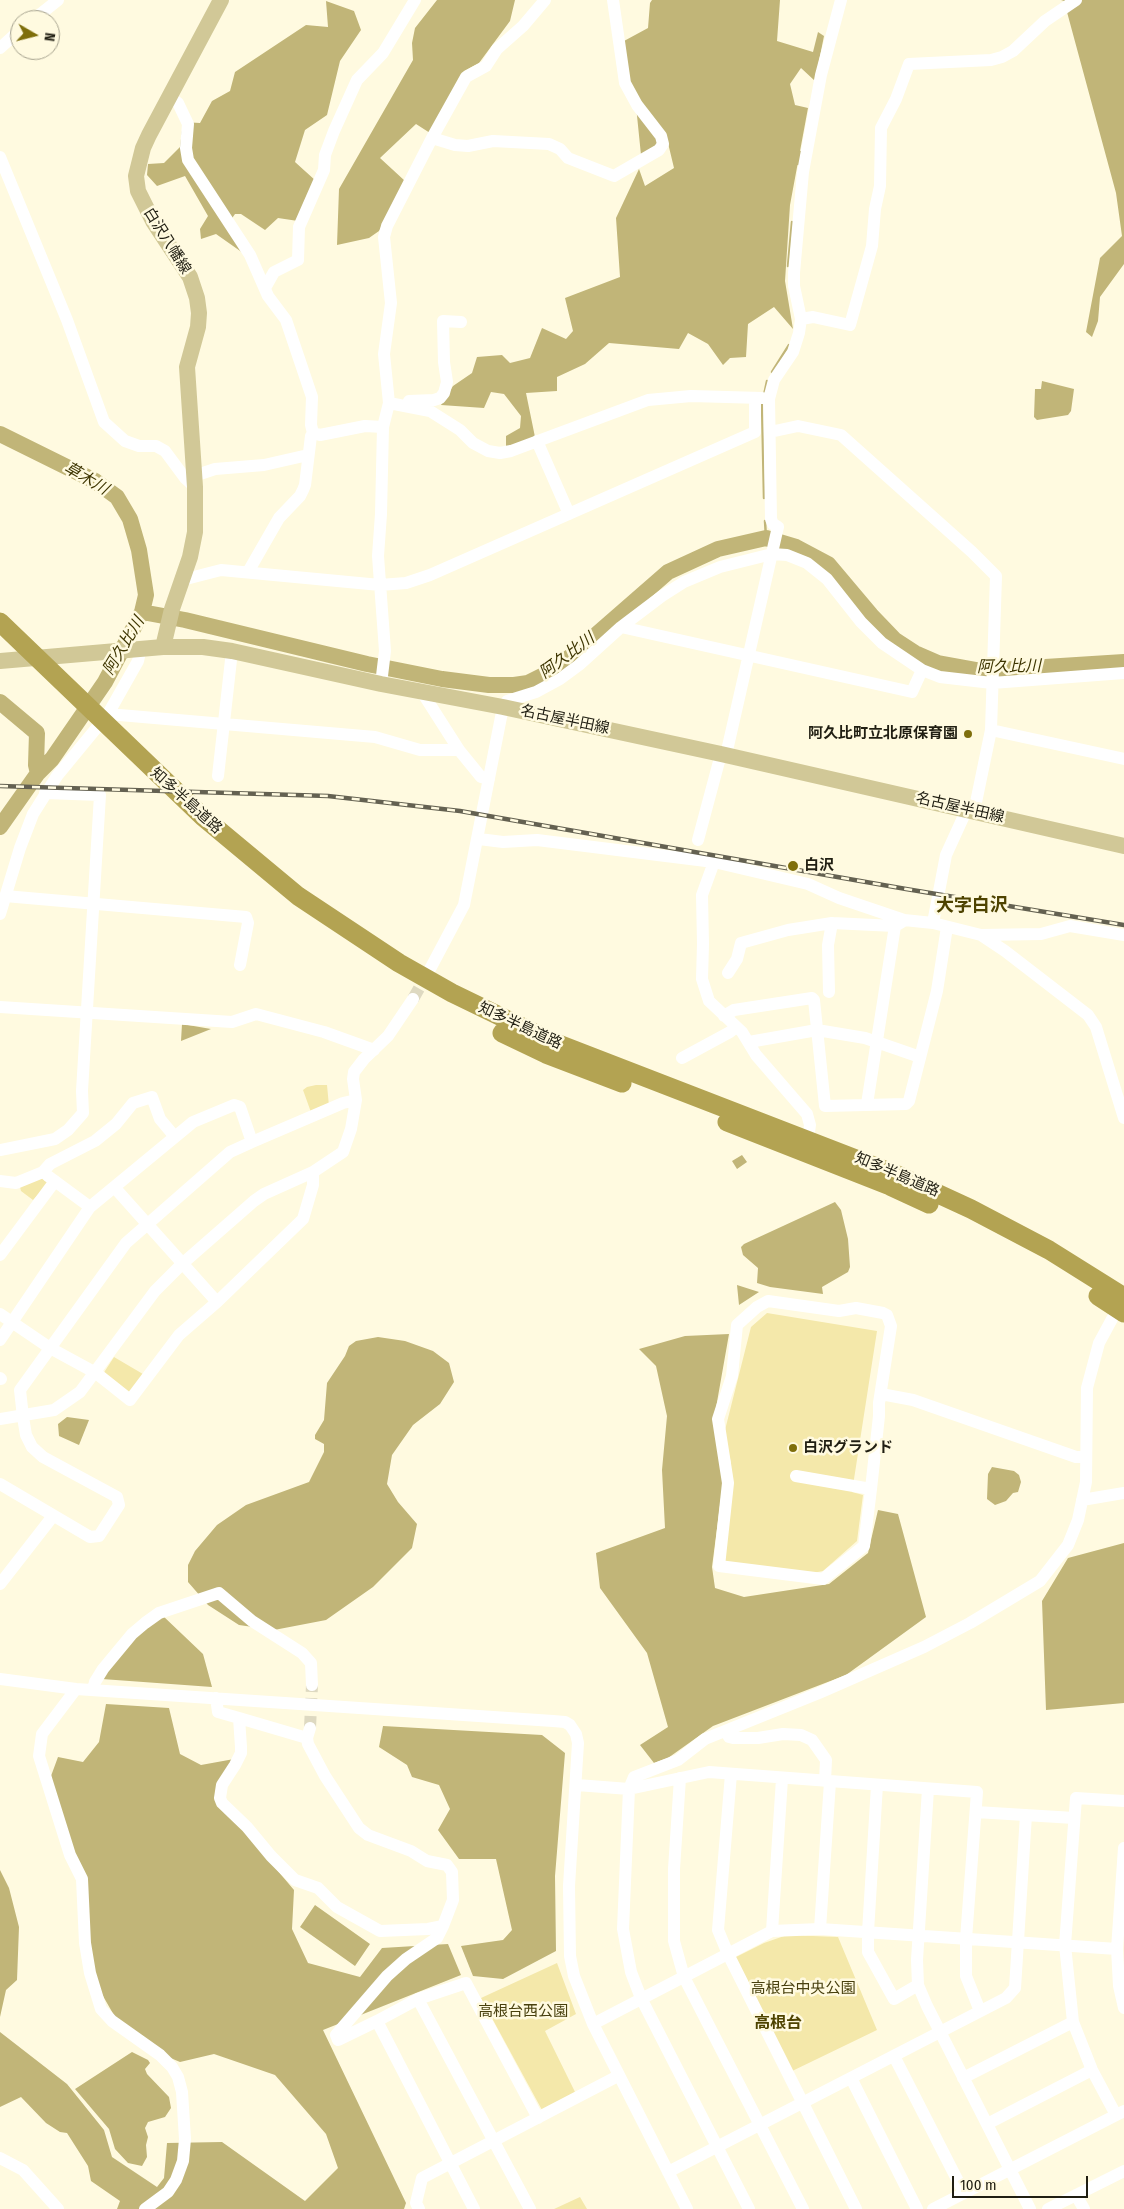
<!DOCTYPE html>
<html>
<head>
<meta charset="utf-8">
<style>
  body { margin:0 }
  #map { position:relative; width:1124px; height:2209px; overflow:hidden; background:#fffae0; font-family:"Fira Sans Condensed",sans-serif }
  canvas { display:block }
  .north { position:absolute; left:10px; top:10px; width:50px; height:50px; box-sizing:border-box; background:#fffae0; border:1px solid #a6a28e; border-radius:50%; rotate:98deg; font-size:14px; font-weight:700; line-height:20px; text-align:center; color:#201e12 }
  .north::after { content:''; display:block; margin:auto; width:18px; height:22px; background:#7e6e0b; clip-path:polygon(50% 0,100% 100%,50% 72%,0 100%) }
  .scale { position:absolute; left:952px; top:2176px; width:136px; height:22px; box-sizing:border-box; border:2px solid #201e12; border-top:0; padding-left:6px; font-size:15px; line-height:18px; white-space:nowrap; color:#201e12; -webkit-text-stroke:4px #fffae0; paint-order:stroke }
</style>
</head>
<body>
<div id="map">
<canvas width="1124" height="2209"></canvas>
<div class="north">N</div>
<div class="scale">100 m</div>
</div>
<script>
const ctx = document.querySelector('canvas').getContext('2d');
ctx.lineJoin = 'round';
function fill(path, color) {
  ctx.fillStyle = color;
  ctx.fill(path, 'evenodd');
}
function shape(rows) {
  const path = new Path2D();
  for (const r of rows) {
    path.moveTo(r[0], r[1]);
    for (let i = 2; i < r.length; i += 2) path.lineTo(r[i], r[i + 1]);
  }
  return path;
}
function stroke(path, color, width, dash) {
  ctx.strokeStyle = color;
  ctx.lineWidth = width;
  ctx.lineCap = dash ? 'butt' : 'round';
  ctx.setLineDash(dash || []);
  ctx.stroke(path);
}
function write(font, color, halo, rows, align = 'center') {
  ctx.font = font + ' "Fira Sans Condensed","Noto Sans JP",sans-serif';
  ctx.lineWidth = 5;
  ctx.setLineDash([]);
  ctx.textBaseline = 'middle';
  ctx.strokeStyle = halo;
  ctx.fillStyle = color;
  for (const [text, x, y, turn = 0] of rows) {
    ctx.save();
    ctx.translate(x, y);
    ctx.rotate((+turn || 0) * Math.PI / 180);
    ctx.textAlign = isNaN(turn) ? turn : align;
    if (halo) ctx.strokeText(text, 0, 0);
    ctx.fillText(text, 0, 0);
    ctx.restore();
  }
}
const green = shape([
  [316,1085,327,1085,329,1106,312,1115,303,1090,307,1087],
  [39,1177,49,1183,33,1200,21,1191,20,1187],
  [767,1313,877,1331,852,1492,863,1495,857,1541,823,1571,792,1577,717,1567,731,1463,724,1434,751,1327],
  [114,1357,148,1377,130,1400,103,1374],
  [787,1935,838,1937,877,2030,786,2074,730,1960,764,1943],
  [557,1963,576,2014,545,2031,576,2094,542,2110,481,1998],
  [580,2197,587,2209,554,2209]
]);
const forest = shape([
  [437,0,515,0,510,21,479,63,464,71,430,133,416,124,380,158,405,181,379,231,369,238,337,245,339,189,413,60,412,43,415,28],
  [652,0,780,0,777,41,813,52,818,32,824,36,815,81,801,68,790,84,795,105,808,108,790,205,785,281,793,329,774,307,748,324,746,357,730,358,723,365,708,344,688,333,679,349,609,343,585,364,557,377,557,391,526,393,535,437,506,448,506,436,520,428,521,416,504,394,491,392,484,408,441,405,453,386,472,373,477,357,502,355,510,363,530,358,542,328,566,339,573,331,565,298,620,277,616,218,639,169,645,186,674,168,668,143,641,155,635,96,627,72,624,41,648,28,650,3],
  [1061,0,1124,0,1124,264,1100,297,1098,321,1092,337,1086,332,1100,258,1122,236,1116,193,1064,1],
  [326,1,354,11,361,30,340,61,327,115,305,130,295,162,316,181,298,221,278,218,265,230,241,214,235,214,226,227,243,253,216,234,201,239,200,229,208,216,185,176,157,186,147,175,148,164,164,163,180,147,183,122,200,123,212,101,230,91,235,72,306,25,328,27],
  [1042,381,1074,389,1071,411,1068,415,1037,420,1034,417,1035,389,1041,389],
  [182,1024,211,1029,181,1041],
  [742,1155,747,1162,737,1169,732,1161],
  [835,1202,841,1210,848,1239,850,1267,848,1272,822,1287,823,1294,770,1287,757,1283,758,1268,743,1255,741,1247,744,1244],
  [737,1285,759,1292,739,1305],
  [729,1334,714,1419,723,1482,712,1567,715,1588,744,1597,829,1584,868,1553,878,1510,898,1514,926,1617,846,1675,713,1726,668,1758,654,1763,640,1745,668,1727,647,1653,600,1588,596,1553,665,1528,662,1470,667,1416,656,1366,639,1349,685,1336],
  [378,1337,405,1341,433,1351,449,1363,454,1382,440,1404,413,1425,392,1455,387,1484,398,1502,417,1524,412,1548,373,1587,326,1620,274,1630,239,1625,208,1605,188,1582,188,1565,195,1551,217,1525,246,1505,309,1482,324,1452,324,1444,315,1439,315,1435,324,1420,327,1383,345,1356,349,1346,356,1341],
  [67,1417,89,1420,79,1445,59,1436,58,1424],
  [992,1467,1014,1471,1019,1475,1021,1482,1018,1492,1013,1493,1006,1501,995,1505,987,1499,988,1474],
  [1124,1543,1124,1703,1046,1710,1042,1601,1068,1558],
  [162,1615,203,1654,212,1687,102,1679,128,1644],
  [106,1704,169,1708,180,1754,201,1765,234,1759,217,1799,294,1890,292,1929,308,1963,360,1977,382,1948,448,1944,461,1975,323,2030,406,2203,404,2209,117,2209,120,2201,91,2181,88,2166,67,2133,60,2132,46,2123,21,2097,0,2107,0,2032,67,2084,104,2130,112,2157,157,2187,164,2178,167,2143,222,2142,305,2201,338,2168,326,2134,275,2075,214,2054,180,2062,161,2054,115,2017,99,1989,89,1944,87,1917,51,1776,58,1757,83,1762,99,1742],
  [383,1726,542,1735,565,1753,555,1876,556,1951,503,1979,473,1976,461,1946,503,1940,512,1930,496,1859,459,1859,438,1830,450,1809,439,1785,412,1777,407,1765,379,1747],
  [0,1870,9,1888,19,1927,17,1980,6,1990,0,2017],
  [315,1905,370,1944,355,1966,300,1927],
  [132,2052,148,2060,150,2063,145,2069,147,2074,169,2097,171,2108,165,2117,148,2122,145,2128,148,2137,146,2145,147,2157,142,2166,128,2163,115,2149,109,2129,75,2089]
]);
const stream = shape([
  [798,164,800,152],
  [788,266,792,222],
  [772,372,789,345],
  [764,395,767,381],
  [762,403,764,498],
  [765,521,766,538]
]);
const river = shape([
  [0,434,95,481,117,497,130,519,139,550,146,595,142,612,105,682,52,759,38,773,0,827],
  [142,612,185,620,367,664,442,679,489,685,514,685,528,683,546,674,574,654,668,572,718,549,766,538,796,547,828,564,871,615,895,640,915,653,938,663,982,671,1124,662],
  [0,702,37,733,36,765,38,773]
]);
const minorTunnel = shape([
  [413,999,429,971],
  [310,1728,312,1685]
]);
const minor = shape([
  [33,20,58,0],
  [0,48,20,30],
  [170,97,178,103,188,124,186,148,188,160,250,255,268,296,286,320,312,397,311,425,313,433,320,435,365,426,383,427],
  [432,138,455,145,468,146,493,141,549,144,560,149,568,158,614,176,659,150,663,144,661,136,637,105,625,83,613,0],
  [0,157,67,320,104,422,125,441,139,446,156,446,165,451,185,478,195,487],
  [265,288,274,272,298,260,299,227,324,170,325,155,334,131,357,80,383,53,415,0],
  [801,319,813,317,850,325,872,246,875,209,880,186,881,128,896,99,909,64,991,60,1002,57,1013,51,1045,21,1076,0],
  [409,401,434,400,440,398,444,393,447,382,444,362,443,321,461,322],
  [389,403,430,411,460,430,473,443,488,451,500,453,511,451,648,400,691,396,762,398],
  [770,432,798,426,841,435,972,552,996,576,991,730,974,812],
  [537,441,569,514],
  [194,476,215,469,264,465,308,455],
  [248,572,279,518,300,496,303,490,305,485,311,436,313,433],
  [182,580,221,570,380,585,406,583,430,575,755,432,755,399],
  [621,627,912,692,922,670],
  [381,684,385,651,378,556,381,514,383,427,389,403,384,354,391,303,384,237,387,226,432,138,466,77,486,66,497,49,523,26,545,0],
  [422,692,459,750,481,777,489,779],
  [108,714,375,737,420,750,459,750],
  [991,730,1124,759],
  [726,755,777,531,778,527,773,524,771,519,769,399,774,380,793,352,799,333,801,319,794,286,794,273,803,172,821,75,841,0],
  [218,776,232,651],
  [479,839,503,842,537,840,714,862,808,884,839,898,904,920,933,923,981,935,1005,951,1088,1015,1096,1027,1124,1118],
  [698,840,721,754],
  [714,862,702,895,703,944,702,979,709,1001,742,1032,756,1055,807,1114,810,1125,809,1132],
  [5,896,246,917,248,923,240,965],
  [0,914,20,848,33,814,57,776,108,714,138,661,141,648],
  [933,923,946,855,967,809],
  [981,935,1041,934,1070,926,1124,935],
  [429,971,464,905,503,707,507,701,536,692,560,679,579,665,621,627,662,596,684,582,720,567,772,554,787,555,807,563,827,579,861,622,882,643,922,670,940,677,992,683,1124,673],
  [728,973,737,959,741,943,788,930,832,923,895,926,905,920],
  [829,992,828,945,832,923],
  [0,1007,232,1022,256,1014,324,1032,374,1050],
  [724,1016,734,1010,812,998,814,1000,825,1106,906,1104,909,1101,937,991,947,927],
  [749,1042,817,1030,865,1038,920,1057],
  [682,1058,730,1032,736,1027],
  [867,1104,895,926],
  [0,1150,55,1139,68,1130,83,1113,82,1091,100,795,45,793],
  [48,1176,90,1207],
  [0,1181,16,1183,43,1172,50,1164,95,1141,116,1124,133,1103,152,1097,160,1119,175,1137],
  [115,1188,217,1302],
  [0,1255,55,1181],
  [0,1314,50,1348,96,1373,130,1400,179,1335,217,1302,303,1219,313,1185,313,1172],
  [0,1340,90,1207,193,1122,234,1105,240,1107,252,1142,343,1103,356,1100],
  [0,1378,1,1379],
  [881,1394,913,1400,1076,1457,1086,1457],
  [0,1419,54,1410,80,1392,155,1291,182,1264,254,1201,264,1194,313,1172,343,1152,351,1129,356,1100,353,1079,354,1072,364,1059,388,1036,413,999],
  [796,1476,871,1489,879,1416,879,1403,891,1326,887,1315,883,1313,856,1308,839,1311,768,1301,757,1307,737,1325,732,1376,718,1419,728,1483,719,1566,823,1579,864,1546,871,1489],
  [0,1484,90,1537,99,1536,119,1505,117,1497,43,1457,32,1447,26,1435,23,1417,20,1390,126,1243,230,1152,252,1142],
  [1082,1500,1124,1493],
  [0,1584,53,1516],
  [0,1679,76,1689,553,1721,565,1722,570,1725,576,1734,578,1743,569,1886,570,1956,574,1976,593,2024,687,2209],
  [76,1689,42,1734,39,1756,70,1855,82,1879,85,1943,90,1973,101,2009,112,2021,160,2055,172,2067,178,2077,182,2092,185,2139,183,2161,176,2180,168,2192,145,2209],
  [93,1690,95,1682,103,1669,132,1634,145,1623,159,1613,219,1593,252,1621,302,1653,311,1663,312,1685],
  [216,1698,218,1712,239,1718,241,1747,241,1753,235,1765,222,1785,220,1798,222,1803,247,1827,271,1856,295,1880,318,1888,337,1907,380,1931,428,1929,443,1926,437,1938,406,1959,387,1976,336,2035,338,2040,377,2021],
  [239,1718,307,1738],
  [310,1728,307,1738,308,1744,325,1776,359,1828,368,1835,411,1851,427,1861,447,1865,452,1872,453,1900,443,1926],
  [726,1731,729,1737,733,1738,758,1738,783,1734,801,1735,812,1740,826,1760,825,1781],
  [731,1774,718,1930,728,1954,856,2209],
  [680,1778,674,1869,674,1941,684,1977,803,2209],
  [577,1785,629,1789,709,1772,977,1792,966,1939,966,1976,980,2011],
  [877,1785,868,1932,868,1952,894,1999,918,1985],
  [928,1789,917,1960,918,1985,927,2006,1030,2209],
  [976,1812,1074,1818],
  [1124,1848,1117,1949,1119,1986,1124,2008],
  [820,1929,830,1782],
  [772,1931,782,1779],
  [418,1999,530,2209],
  [593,2024,772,1931,820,1929,1117,1949],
  [894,2056,964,2193],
  [851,2078,917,2209],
  [963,2078,1073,2022],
  [1116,2115,1092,2070,1073,2022,1065,1945,1076,1798,1124,1801],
  [987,2124,1092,2070],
  [0,2158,23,2170,58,2209],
  [668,2172,1006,1998,1015,1988,1026,1815],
  [1076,2195,1084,2209],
  [419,2209,416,2203,422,2178,618,2076],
  [474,2209,377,2021,418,1999,466,1983,538,2118],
  [749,2209,641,1998,631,1972,623,1929,629,1789,634,1777,678,1760,705,1739,819,1693,924,1647,970,1623,1040,1581,1068,1545,1078,1520,1086,1482,1087,1388,1099,1343,1112,1319],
  [933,2209,1124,2111],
  [1048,2209,1124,2171]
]);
const major = shape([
  [163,647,172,609,190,557,195,532,195,487,187,367,198,327,199,313,197,298,190,277,153,221,138,191,136,176,143,148,149,135,221,0],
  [0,661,163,647,203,647,232,651,381,684,503,707,721,754,1124,846]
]);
const highway = shape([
  [0,622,203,817,298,896,399,963,452,993,551,1041,895,1174,971,1209,1049,1250,1124,1297],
  [502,1033,546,1054,622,1083],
  [727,1122,890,1186,929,1204],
  [1098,1296,1124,1313]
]);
const rail = shape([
  [0,786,328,796,460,811,906,889,1124,925]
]);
const markers = [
  [968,734,5,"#7e6e0b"],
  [793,866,6,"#7e6e0b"],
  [793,1448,5,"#7e6e0b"]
];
const streetNames = [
  ["白沢八幡線",167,241,58],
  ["名古屋半田線",565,720,12],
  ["知多半島道路",186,801,42],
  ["名古屋半田線",960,808,13],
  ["知多半島道路",520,1026,25],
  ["知多半島道路",897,1175,23]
];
const poiNames = [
  ["阿久比町立北原保育園",958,734,"right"],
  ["白沢",804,866],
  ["白沢グランド",803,1448]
];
const parkNames = [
  ["高根台中央公園",803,1989],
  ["高根台西公園",523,2012]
];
const waterNames = [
  ["草木川",86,479,30],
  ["阿久比川",124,646,-59],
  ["阿久比川",567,656,-37],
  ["阿久比川",1009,667,-1]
];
const neighbourhoodNames = [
  ["高根台",778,2024]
];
const quarterNames = [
  ["大字白沢",972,906]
];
fill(green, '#f4e8aa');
fill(forest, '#c1b578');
stroke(stream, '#c1b578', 2.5);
stroke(river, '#c1b578', 16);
stroke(minorTunnel, '#ded9c1', 12, [12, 6]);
stroke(minor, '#fff', 12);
stroke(major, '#d1c897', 16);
stroke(highway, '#b3a352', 19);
stroke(rail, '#646151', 4.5);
stroke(rail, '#fffae0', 2.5, [8]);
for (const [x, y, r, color] of markers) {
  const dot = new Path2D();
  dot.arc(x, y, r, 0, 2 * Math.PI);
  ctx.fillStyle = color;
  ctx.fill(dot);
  stroke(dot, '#fffae0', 2);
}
write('15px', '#201e12', '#fffae0', streetNames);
write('bold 15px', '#201e12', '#fffae0', poiNames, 'left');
write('15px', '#48400e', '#fffae0', parkNames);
write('italic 16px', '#3e3501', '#fffae0', waterNames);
write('bold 16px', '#4e4300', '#fffae0', neighbourhoodNames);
write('bold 18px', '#4e4300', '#fffae0', quarterNames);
</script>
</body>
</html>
